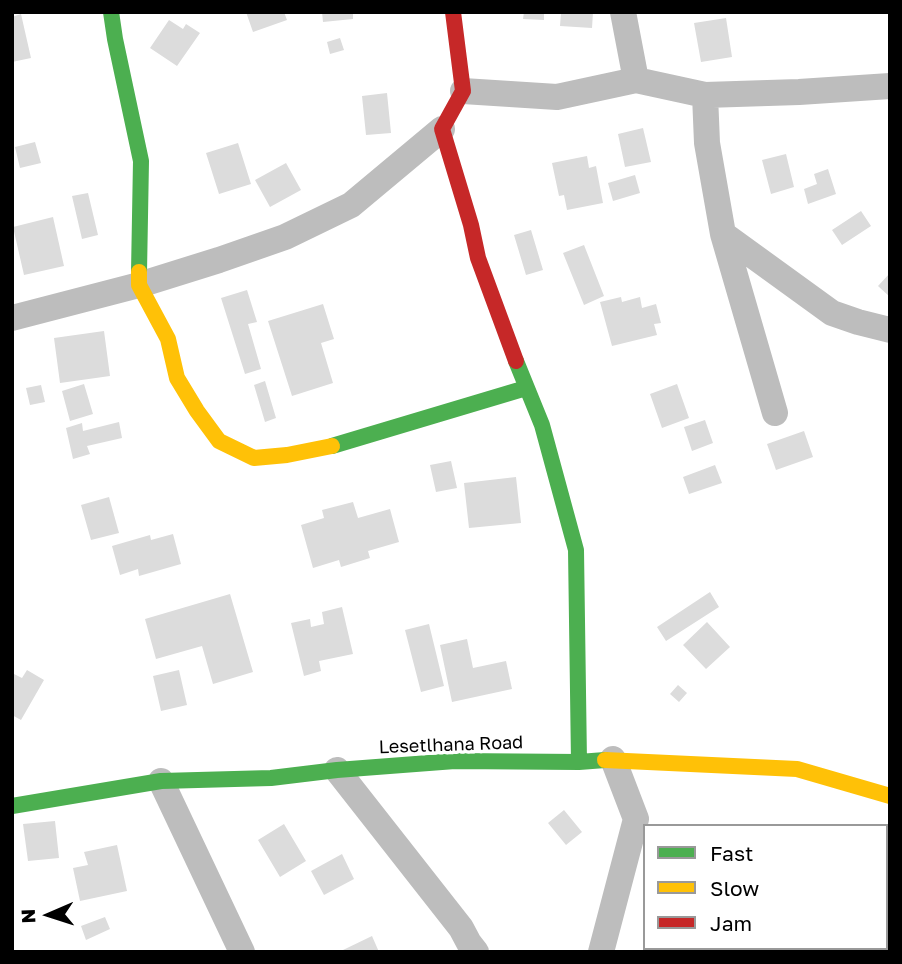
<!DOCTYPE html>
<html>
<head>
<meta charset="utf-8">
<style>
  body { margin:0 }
  #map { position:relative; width:902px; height:964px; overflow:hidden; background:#fff; font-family:"Golos Text",sans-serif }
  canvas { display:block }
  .frame { position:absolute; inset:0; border:14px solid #000; pointer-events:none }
  .legend { position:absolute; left:643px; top:824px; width:245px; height:126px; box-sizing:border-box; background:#fff; border:2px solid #999; margin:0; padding:9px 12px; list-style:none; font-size:21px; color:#000 }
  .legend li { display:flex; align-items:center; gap:14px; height:35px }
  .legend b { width:35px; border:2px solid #999 }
  .north { position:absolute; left:14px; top:880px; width:70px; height:70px; -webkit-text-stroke:5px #fff; paint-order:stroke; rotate:267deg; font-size:19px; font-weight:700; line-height:28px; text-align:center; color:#000 }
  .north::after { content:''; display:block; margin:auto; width:24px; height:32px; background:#000; clip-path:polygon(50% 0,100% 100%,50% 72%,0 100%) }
</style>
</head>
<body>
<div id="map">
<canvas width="902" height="964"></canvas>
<div class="frame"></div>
<ul class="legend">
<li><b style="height:9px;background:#4caf50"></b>Fast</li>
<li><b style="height:9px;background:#ffc107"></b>Slow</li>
<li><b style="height:9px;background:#c62828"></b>Jam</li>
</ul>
<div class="north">N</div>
</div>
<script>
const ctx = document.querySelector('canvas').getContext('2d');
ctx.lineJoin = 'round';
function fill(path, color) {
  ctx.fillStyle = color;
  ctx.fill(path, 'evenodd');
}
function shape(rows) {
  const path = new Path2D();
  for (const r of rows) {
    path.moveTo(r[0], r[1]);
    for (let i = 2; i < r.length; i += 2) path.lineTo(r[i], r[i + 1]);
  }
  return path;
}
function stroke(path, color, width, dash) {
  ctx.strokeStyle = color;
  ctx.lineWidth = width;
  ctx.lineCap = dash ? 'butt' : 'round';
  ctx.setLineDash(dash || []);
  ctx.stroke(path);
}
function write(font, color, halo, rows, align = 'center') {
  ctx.font = font + ' "Golos Text",sans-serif';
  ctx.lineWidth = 7;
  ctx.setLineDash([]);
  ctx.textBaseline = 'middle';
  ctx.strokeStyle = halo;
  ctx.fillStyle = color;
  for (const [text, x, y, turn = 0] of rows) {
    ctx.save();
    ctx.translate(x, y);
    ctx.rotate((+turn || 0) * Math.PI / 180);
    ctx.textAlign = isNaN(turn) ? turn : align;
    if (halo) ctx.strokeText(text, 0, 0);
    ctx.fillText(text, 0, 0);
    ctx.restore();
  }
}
const building = shape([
  [246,12,284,12,287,20,253,32],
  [322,12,353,12,353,19,323,22],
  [524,12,544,12,544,20,523,19],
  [561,12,593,12,592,28,560,26],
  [21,14,31,58,12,62,12,17],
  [726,18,732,57,701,62,694,23],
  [169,20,183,29,186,24,200,33,177,66,150,48],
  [340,38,344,50,330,54,327,42],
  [387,93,391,133,366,135,362,96],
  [643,128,651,162,625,167,618,134],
  [35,142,41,163,20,168,15,147],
  [238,143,251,184,219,194,206,153],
  [786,154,794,187,771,194,762,160],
  [587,156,589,168,596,166,603,203,567,210,564,195,559,196,552,163],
  [286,163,301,190,270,207,255,180],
  [828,169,836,194,808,204,804,189,817,184,814,174],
  [635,175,640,193,613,201,608,183],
  [88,193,98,235,82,239,72,196],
  [861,211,871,226,842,245,832,230],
  [53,217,64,266,24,275,13,227],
  [531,230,543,270,526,275,514,235],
  [584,245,604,296,584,305,563,253],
  [890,273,890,297,878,286],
  [247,290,257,322,248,324,261,369,245,374,221,298],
  [621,297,622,302,640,297,642,308,656,304,661,323,654,324,657,335,612,346,600,302],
  [323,304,334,339,321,343,333,383,292,396,268,321],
  [104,331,110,376,60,383,54,338],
  [265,381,276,418,265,422,254,385],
  [84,384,93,414,70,421,62,391],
  [677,384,689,418,662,428,650,394],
  [41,385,45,402,30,405,26,388],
  [705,420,713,443,692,451,684,427],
  [119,422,122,438,87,446,90,454,73,459,66,428,82,423,83,431],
  [804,431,813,457,776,470,767,444],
  [451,461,457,488,436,492,430,465],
  [715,465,722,483,689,494,683,477],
  [516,477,521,523,469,528,464,483],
  [109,497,119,533,91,540,81,505],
  [353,502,358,518,390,509,399,542,368,551,370,558,341,567,339,560,313,568,301,525,324,518,322,510],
  [173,534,181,564,139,576,138,569,120,575,112,546,150,535,151,540],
  [710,592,719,607,666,641,657,627],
  [230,594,253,672,213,684,202,646,156,659,145,619],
  [342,607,353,654,319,661,321,671,304,676,291,623,310,619,311,627,324,624,322,612],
  [707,622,730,647,706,669,683,645],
  [429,624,444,686,421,692,405,630],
  [467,639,473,668,506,661,512,689,452,702,440,645],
  [27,670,44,680,21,720,12,715,12,673,22,678],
  [179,670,187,705,161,711,153,676],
  [678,685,687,693,679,702,670,694],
  [564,810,582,832,566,845,548,823],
  [55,821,59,858,28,861,23,824],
  [284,824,306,861,280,877,258,840],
  [117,845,127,891,80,901,73,868,88,865,84,852],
  [342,854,354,879,324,895,311,871],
  [105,917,110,929,86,940,81,926],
  [372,936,379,952,343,952,343,950],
  [701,948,731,948,733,952,703,952],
  [756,948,780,948,781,952,748,952]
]);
const street = shape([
  [623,12,636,80],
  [463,91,557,97,636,80,705,95,799,92,890,86],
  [705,95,707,143,723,234,832,313,858,322,890,330],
  [723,234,775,413],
  [12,318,139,285,219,260,285,237,351,205,442,129],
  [337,770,461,928,469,943,476,952],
  [161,781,242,952],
  [601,952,636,819,613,759]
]);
const fast = shape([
  [111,12,115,39,141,161,139,272],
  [516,361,542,425,576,550,579,762],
  [332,446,526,388],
  [12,806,161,781,271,778,337,770,455,761,579,762,605,760]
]);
const slow = shape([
  [139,272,139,285,168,339,177,378,197,411,219,441,254,458,287,455,332,446],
  [605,760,797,769,890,796]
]);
const jam = shape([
  [453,12,463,91,442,129,471,225,478,258,516,361]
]);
const streetNames = [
  ["Lesetlhana Road",451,745,-2]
];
fill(building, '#dcdcdc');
stroke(street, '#bdbdbd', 26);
stroke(fast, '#4caf50', 16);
stroke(slow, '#ffc107', 16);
stroke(jam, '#c62828', 16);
write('18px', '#000', '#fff', streetNames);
</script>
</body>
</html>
